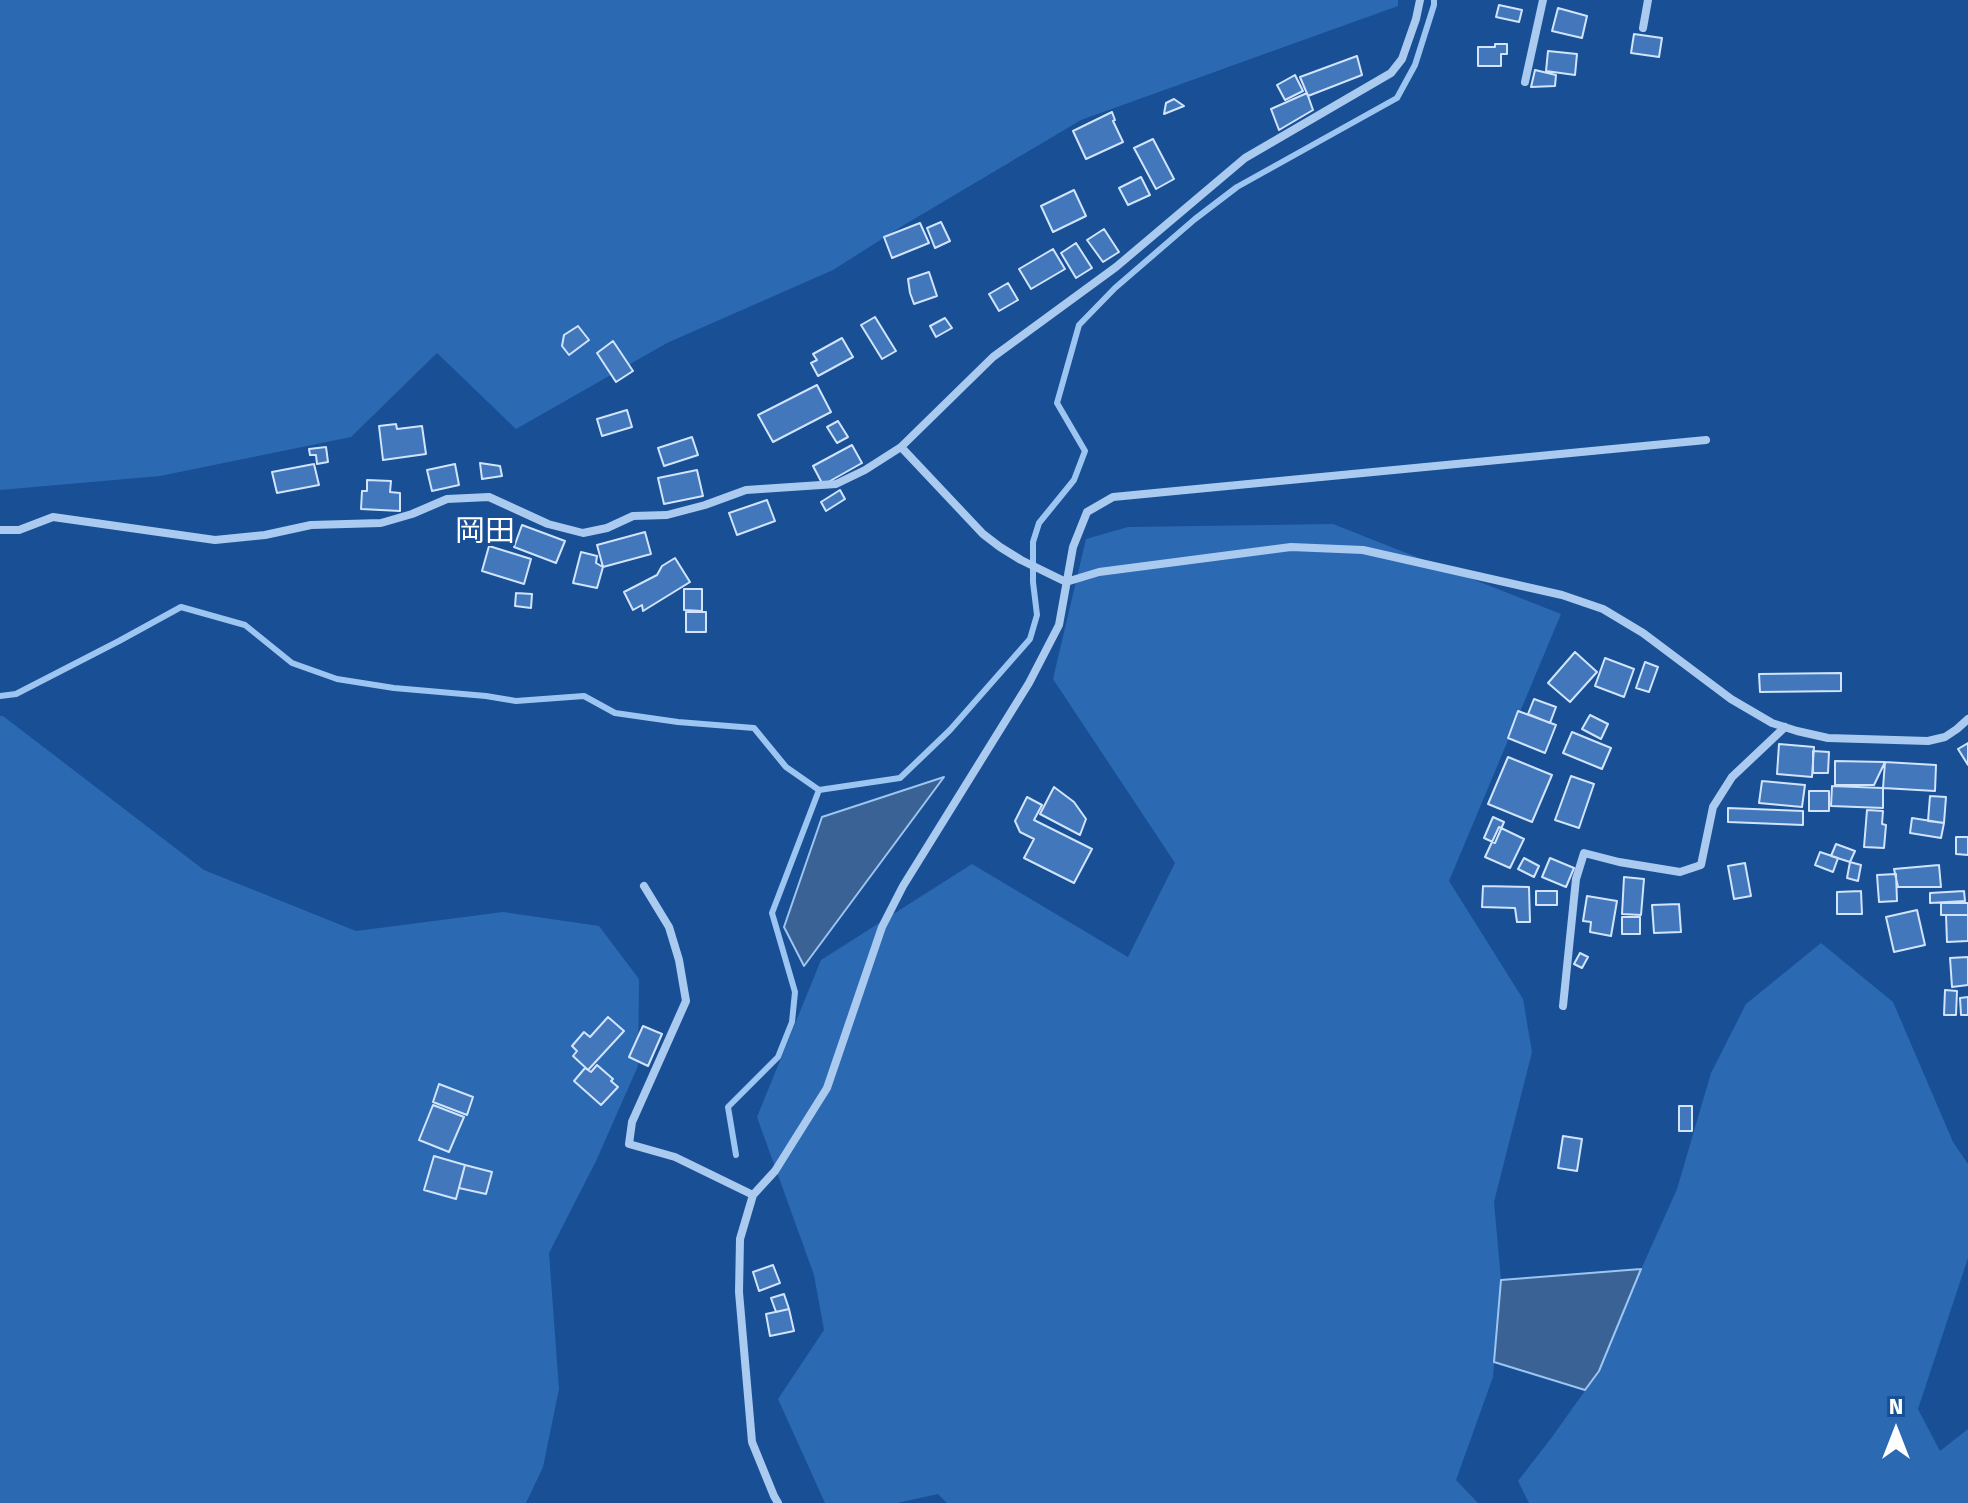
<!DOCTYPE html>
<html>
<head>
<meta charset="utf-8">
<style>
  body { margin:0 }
  #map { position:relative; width:1968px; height:1503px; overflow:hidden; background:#194f94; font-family:"Fira Sans",sans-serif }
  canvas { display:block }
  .north { position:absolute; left:1856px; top:1391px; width:80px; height:80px; -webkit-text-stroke:6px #194f94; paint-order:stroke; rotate:0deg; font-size:22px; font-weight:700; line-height:32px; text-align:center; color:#fff }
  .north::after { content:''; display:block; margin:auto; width:28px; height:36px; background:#fff; clip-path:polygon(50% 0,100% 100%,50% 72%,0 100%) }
</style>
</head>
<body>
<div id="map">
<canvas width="1968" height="1503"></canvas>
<div class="north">N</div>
</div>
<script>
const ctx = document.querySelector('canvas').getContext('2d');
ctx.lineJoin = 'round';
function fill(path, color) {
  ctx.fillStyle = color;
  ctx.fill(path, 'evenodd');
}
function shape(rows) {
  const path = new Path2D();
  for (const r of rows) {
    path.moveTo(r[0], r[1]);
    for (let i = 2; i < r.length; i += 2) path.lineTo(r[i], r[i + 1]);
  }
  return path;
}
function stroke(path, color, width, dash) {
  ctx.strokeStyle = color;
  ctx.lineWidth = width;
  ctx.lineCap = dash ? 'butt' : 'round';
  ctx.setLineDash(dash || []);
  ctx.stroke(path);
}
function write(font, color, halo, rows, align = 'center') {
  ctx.font = font + ' "Fira Sans","Noto Sans JP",sans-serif';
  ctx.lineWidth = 6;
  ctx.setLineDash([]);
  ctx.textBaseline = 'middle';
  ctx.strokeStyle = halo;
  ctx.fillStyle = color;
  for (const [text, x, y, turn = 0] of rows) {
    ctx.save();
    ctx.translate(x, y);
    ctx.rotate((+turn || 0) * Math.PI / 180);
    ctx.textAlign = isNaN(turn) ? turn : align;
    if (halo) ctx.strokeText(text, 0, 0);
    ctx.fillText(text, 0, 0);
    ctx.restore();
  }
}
const green = shape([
  [0,0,1398,0,1398,6,1081,120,904,225,833,270,667,343,516,429,437,353,351,437,160,476,0,490],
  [1333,524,1561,614,1449,881,1523,999,1532,1052,1494,1202,1501,1280,1493,1377,1456,1480,1478,1503,947,1503,938,1494,897,1503,825,1503,778,1399,824,1330,814,1275,757,1117,821,960,972,864,1128,957,1175,863,1053,679,1086,539,1128,527],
  [0,716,3,716,204,870,356,931,503,912,599,926,639,979,638,1066,596,1161,549,1253,559,1389,543,1467,526,1503,0,1503],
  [1821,943,1893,1002,1953,1142,1968,1164,1968,1258,1918,1409,1940,1451,1968,1429,1968,1503,1529,1503,1518,1481,1552,1437,1599,1371,1631,1292,1677,1189,1711,1073,1746,1004]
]);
const water = shape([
  [944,777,804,966,784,927,822,817,944,777],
  [1641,1269,1599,1371,1585,1390,1494,1362,1501,1280,1641,1269]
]);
const stream = shape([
  [0,696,16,694,119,641,181,607,245,625,292,663,337,679,394,688,486,696,516,701,584,696,615,713,678,722,754,728,786,767,819,790,900,778,950,730,1030,639,1037,615,1033,582,1033,542,1039,523,1074,480,1085,451,1057,403,1079,325,1115,288,1195,219,1237,187,1397,98,1415,65,1434,5,1434,0],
  [736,1155,728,1107,778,1057,792,1022,795,992,772,913,819,790]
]);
const building = shape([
  [1499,5,1522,10,1519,22,1496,17,1499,5],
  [1558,8,1587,16,1582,38,1552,31,1558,8],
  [1634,34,1662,38,1659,57,1631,53,1634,34],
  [1495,44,1507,44,1507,54,1501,54,1501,66,1478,66,1478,47,1495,47,1495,44],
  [1548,51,1577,54,1575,75,1546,71,1548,51],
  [1357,56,1362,75,1308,96,1300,77,1357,56],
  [1535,70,1556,75,1555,86,1531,87,1535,70],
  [1295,75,1303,91,1285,100,1277,85,1295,75],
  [1307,93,1313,110,1279,130,1271,109,1307,93],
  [1174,99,1184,106,1164,114,1166,103,1174,99],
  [1112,112,1115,120,1113,121,1123,142,1086,159,1073,131,1112,112],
  [1153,139,1174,179,1156,189,1134,148,1153,139],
  [1141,177,1150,195,1128,205,1119,188,1141,177],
  [1074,190,1086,216,1053,232,1041,206,1074,190],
  [941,222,950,241,935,248,927,228,941,222],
  [920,223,929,243,892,258,884,237,920,223],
  [1104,229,1119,252,1103,262,1087,240,1104,229],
  [1076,243,1092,268,1076,278,1061,253,1076,243],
  [1053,249,1065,269,1031,289,1019,269,1053,249],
  [929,272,937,296,914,304,910,293,908,279,929,272],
  [1008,283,1018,300,999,311,989,294,1008,283],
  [875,317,896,351,882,359,861,325,875,317],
  [945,318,952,328,936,337,930,326,945,318],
  [578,326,589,340,569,355,562,346,564,335,578,326],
  [842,338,853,357,818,376,811,363,817,360,813,354,842,338],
  [613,341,633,371,616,382,597,353,613,341],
  [817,385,831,412,773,442,758,415,817,385],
  [627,410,632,427,602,436,597,419,627,410],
  [838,421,848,437,837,443,827,427,838,421],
  [396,424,397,429,422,426,426,454,383,460,379,426,396,424],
  [692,437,698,455,664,466,658,448,692,437],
  [852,445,862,463,823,485,813,466,852,445],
  [326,447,328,462,317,464,316,455,310,455,309,449,326,447],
  [480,463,500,466,502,476,482,479,480,463],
  [314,464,319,485,277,493,272,472,314,464],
  [455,464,459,485,432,491,427,470,455,464],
  [697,470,703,496,664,504,658,478,697,470],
  [367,480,391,481,390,492,400,493,400,511,361,509,362,491,367,491,367,480],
  [840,490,845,499,826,511,821,502,840,490],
  [767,500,775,521,737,535,729,513,767,500],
  [522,525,565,541,556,563,514,547,522,525],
  [645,532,651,554,603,567,597,545,645,532],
  [489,546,531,559,524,584,482,571,489,546],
  [581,552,597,556,596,563,603,567,597,588,573,583,581,552],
  [675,558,690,582,643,611,642,605,633,610,624,592,657,575,662,566,675,558],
  [684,589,702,589,702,611,684,610,684,589],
  [516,593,532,594,531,608,515,606,516,593],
  [686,612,706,612,706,632,686,632,686,612],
  [1575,652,1597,672,1570,702,1548,683,1575,652],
  [1605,658,1634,669,1624,697,1595,686,1605,658],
  [1645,662,1658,667,1649,692,1636,688,1645,662],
  [1841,673,1841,691,1760,692,1759,674,1841,673],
  [1534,699,1556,707,1550,723,1528,714,1534,699],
  [1518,711,1556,725,1545,753,1508,738,1518,711],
  [1590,715,1608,724,1601,739,1582,729,1590,715],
  [1572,732,1611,748,1602,769,1563,753,1572,732],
  [1968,743,1968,765,1958,749,1968,743],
  [1779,744,1814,747,1812,777,1777,774,1779,744],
  [1813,751,1829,752,1828,773,1813,773,1813,751],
  [1508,757,1552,775,1532,822,1488,804,1508,757],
  [1835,761,1885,762,1874,785,1835,785,1835,761],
  [1885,762,1936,765,1935,791,1883,788,1885,762],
  [1571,776,1594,784,1579,828,1555,820,1571,776],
  [1762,781,1805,785,1802,807,1759,803,1762,781],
  [1832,786,1883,788,1883,808,1831,806,1832,786],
  [1054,787,1074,802,1086,819,1080,835,1040,814,1054,787],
  [1809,791,1829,791,1829,811,1809,811,1809,791],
  [1930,796,1946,797,1944,823,1928,821,1930,796],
  [1027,797,1042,805,1034,820,1092,849,1074,883,1024,858,1034,839,1020,832,1015,821,1027,797],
  [1728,808,1803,811,1803,825,1728,822,1728,808],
  [1867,810,1883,811,1882,824,1886,825,1884,848,1864,847,1867,810],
  [1493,817,1504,822,1495,843,1484,838,1493,817],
  [1912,818,1944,823,1941,838,1910,833,1912,818],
  [1499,827,1524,839,1510,868,1485,857,1499,827],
  [1956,837,1968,837,1968,855,1956,854,1956,837],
  [1836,844,1855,851,1850,862,1831,856,1836,844],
  [1820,852,1838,858,1833,872,1815,865,1820,852],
  [1524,858,1539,866,1534,877,1518,869,1524,858],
  [1550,858,1574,868,1566,887,1542,877,1550,858],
  [1850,862,1861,865,1858,881,1847,878,1850,862],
  [1745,863,1751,896,1734,899,1728,866,1745,863],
  [1939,865,1941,887,1898,887,1894,869,1939,865],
  [1896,874,1897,901,1879,902,1877,875,1896,874],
  [1624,877,1644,879,1641,915,1622,914,1624,877],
  [1483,886,1529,887,1530,922,1517,922,1515,908,1482,907,1483,886],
  [1536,891,1557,891,1557,905,1536,905,1536,891],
  [1861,891,1862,914,1837,914,1837,892,1861,891],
  [1964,891,1965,901,1930,903,1930,893,1964,891],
  [1587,896,1617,901,1611,936,1590,932,1591,922,1583,921,1587,896],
  [1941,903,1968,903,1968,915,1941,915,1941,903],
  [1679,904,1681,932,1654,933,1652,905,1679,904],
  [1917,910,1925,945,1894,952,1886,917,1917,910],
  [1946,915,1968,915,1968,941,1947,942,1946,915],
  [1622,917,1640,917,1640,934,1622,934,1622,917],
  [1580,953,1588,957,1582,968,1574,964,1580,953],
  [1968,957,1968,985,1952,987,1950,958,1968,957],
  [1945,990,1957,991,1956,1015,1944,1015,1945,990],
  [1968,997,1968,1015,1961,1015,1960,998,1968,997],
  [608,1017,624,1031,588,1070,573,1056,577,1051,572,1046,584,1032,590,1037,608,1017],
  [643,1026,662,1034,648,1066,629,1057,643,1026],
  [597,1065,613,1079,611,1081,618,1087,601,1105,574,1081,585,1068,591,1072,597,1065],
  [439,1084,473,1097,467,1115,433,1102,439,1084],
  [433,1105,464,1117,449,1152,419,1140,433,1105],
  [1679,1106,1692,1106,1692,1131,1679,1131,1679,1106],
  [1563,1136,1582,1139,1577,1171,1558,1168,1563,1136],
  [434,1156,465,1165,456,1199,424,1190,434,1156],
  [465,1165,492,1172,486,1194,459,1188,465,1165],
  [773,1265,780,1283,759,1291,753,1272,773,1265],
  [784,1294,789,1309,776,1312,771,1298,784,1294],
  [789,1309,794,1331,770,1336,766,1314,789,1309]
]);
const minor = shape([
  [1643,28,1648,0],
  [1525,82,1543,0],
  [901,447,983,534,1000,547,1021,560,1066,582,1099,572,1291,547,1363,550,1562,595,1603,609,1643,633,1731,699,1772,723,1797,731,1828,738,1928,741,1945,737,1957,729,1968,719],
  [0,530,19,530,53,517,215,540,265,535,311,525,381,523,412,514,447,499,489,497,548,524,583,533,607,528,633,516,667,515,705,505,746,490,836,484,865,470,901,447,993,357,1116,267,1245,158,1391,73,1402,59,1416,19,1420,0],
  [644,886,669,927,679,960,686,1001,632,1122,629,1144,675,1157,753,1195],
  [1563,1006,1576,879,1584,853,1619,862,1680,872,1701,865,1713,807,1732,777,1785,727],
  [778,1503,774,1496,752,1442,739,1292,740,1239,753,1195,775,1171,827,1088,882,927,903,886,1029,683,1059,625,1073,547,1087,512,1113,497,1706,440]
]);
const quarterNames = [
  ["岡田",485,533]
];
fill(green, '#2c69b3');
fill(water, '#3b6295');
stroke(water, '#9dc5f2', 2);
stroke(stream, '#9dc5f2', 6);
fill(building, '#4278bb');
stroke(building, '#d1e4fb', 2);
stroke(minor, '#aacaf0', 8);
write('30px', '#fff', '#194f94', quarterNames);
</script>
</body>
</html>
